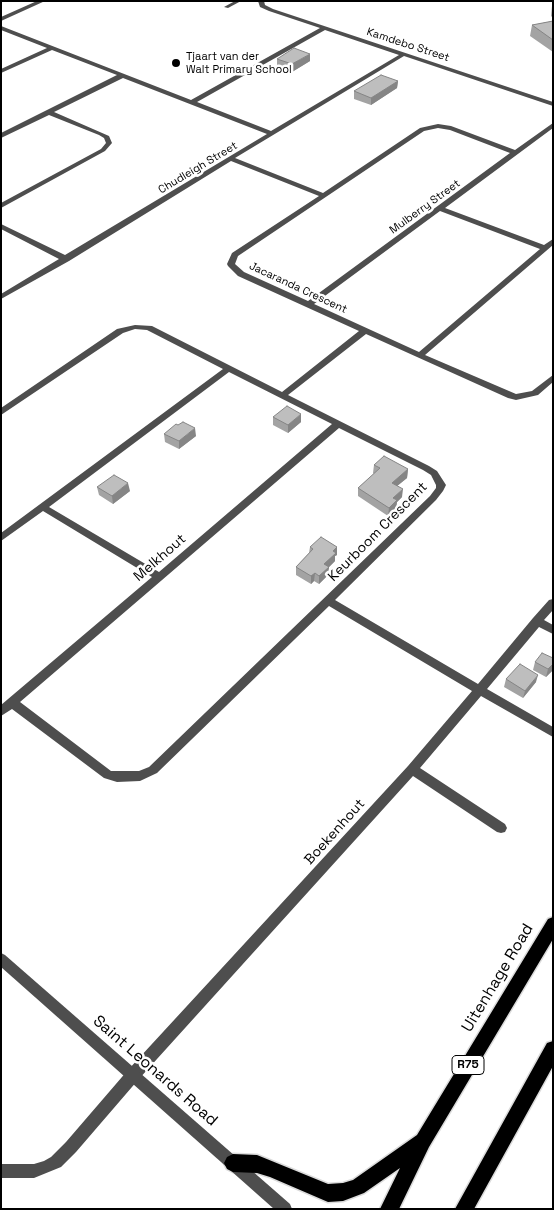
<!DOCTYPE html>
<html>
<head>
<meta charset="utf-8">
<style>
  body { margin:0 }
  #map { position:relative; width:554px; height:1210px; overflow:hidden; background:#fff; font-family:"Space Grotesk",sans-serif }
  canvas { display:block }
  .frame { position:absolute; inset:0; border:2px solid #000; pointer-events:none }
</style>
</head>
<body>
<div id="map">
<canvas width="554" height="1210"></canvas>
<div class="frame"></div>
</div>
<script>
const ctx = document.querySelector('canvas').getContext('2d');
ctx.lineJoin = 'round';
function shape(rows) {
  const path = new Path2D();
  for (const r of rows) {
    path.moveTo(r[0], r[1]);
    for (let i = 2; i < r.length; i += 2) path.lineTo(r[i], r[i + 1]);
  }
  return path;
}
function stroke(path, color, width, dash) {
  ctx.strokeStyle = color;
  ctx.lineWidth = width;
  ctx.lineCap = dash ? 'butt' : 'round';
  ctx.setLineDash(dash || []);
  ctx.stroke(path);
}
function fill(path, color) {
  ctx.fillStyle = color;
  ctx.fill(path, 'evenodd');
}
function write(font, color, halo, rows, align = 'center') {
  ctx.font = font + ' "Space Grotesk",sans-serif';
  ctx.lineWidth = 5;
  ctx.setLineDash([]);
  ctx.textBaseline = 'middle';
  ctx.strokeStyle = halo;
  ctx.fillStyle = color;
  for (const [text, x, y, turn = 0] of rows) {
    ctx.save();
    ctx.translate(x, y);
    ctx.rotate((+turn || 0) * Math.PI / 180);
    ctx.textAlign = isNaN(turn) ? turn : align;
    if (halo) ctx.strokeText(text, 0, 0);
    ctx.fillText(text, 0, 0);
    ctx.restore();
  }
}
const service = shape([
  [235,1,241,1,228,8,224,7,235,1]
]);
const minor = shape([
  [37,1,45,1,1,21,1,17,37,1],
  [258,1,264,1,265,5,273,9,553,102,553,106,404,56,235,158,323,193,420,128,438,124,451,126,515,150,553,123,553,128,445,208,544,245,553,239,553,245,425,355,516,394,532,391,553,375,553,382,538,395,516,400,508,398,366,334,288,395,429,466,437,471,446,485,443,491,436,500,335,600,478,684,533,618,549,600,553,599,553,610,544,620,553,625,553,634,539,627,487,689,553,727,553,737,481,696,420,768,505,824,507,828,505,832,501,833,497,832,413,776,138,1080,76,1152,61,1167,34,1178,1,1178,1,1164,34,1164,44,1161,51,1157,66,1142,128,1070,408,766,472,691,329,606,157,773,140,781,117,782,104,778,12,709,1,716,1,705,152,577,43,511,1,541,1,533,223,369,147,330,135,329,123,333,1,415,1,408,117,329,135,325,152,326,282,392,359,331,238,276,228,266,227,264,232,253,319,196,231,161,69,261,1,299,1,294,59,259,1,229,1,224,65,255,267,134,123,78,54,112,109,136,112,143,105,151,1,208,1,203,101,149,106,143,104,138,99,135,49,115,1,138,1,133,117,75,52,50,1,73,1,69,47,48,1,30,1,26,191,100,320,28,269,11,260,7,258,1],
  [325,30,399,55,271,131,197,102,325,30],
  [438,128,450,130,510,153,308,301,244,272,235,264,238,256,424,131,438,128],
  [440,211,540,249,419,352,314,304,440,211],
  [229,372,332,424,159,572,49,507,229,372],
  [339,428,423,470,431,475,436,485,436,488,430,496,149,767,139,771,111,771,20,702,339,428]
]);
const tertiary = shape([
  [1,953,5,955,290,1204,292,1209,274,1209,1,967,1,953]
]);
const primary = shape([
  [553,917,553,939,429,1147,399,1209,380,1209,400,1168,364,1193,343,1201,328,1202,270,1177,257,1173,233,1172,227,1169,224,1163,227,1157,233,1154,257,1155,328,1184,343,1183,353,1180,417,1135,548,919,553,917],
  [553,1041,553,1066,474,1209,455,1209,547,1043,553,1041]
]);
const wall = shape([
  [552,6,553,6,553,18,551,16],
  [553,21,553,52,530,36,532,25],
  [277,59,310,61,292,72,277,66],
  [398,81,397,88,371,105,354,99,354,91],
  [273,417,301,422,288,433,273,425],
  [164,434,196,436,179,449,165,442],
  [374,465,408,469,407,478,397,486,402,497,397,502,396,508,388,516,358,496,358,488,374,474,373,473],
  [97,487,130,491,113,504,99,495],
  [310,547,337,555,335,556,335,561,329,567,328,575,319,584,314,581,311,584,296,575,296,567,309,553],
  [553,658,553,670,546,677,533,670,535,662],
  [506,679,536,682,523,698,504,687]
]);
const shadedWall = shape([
  [310,54,310,61,292,72,292,64],
  [398,81,397,88,371,105,371,98],
  [301,414,301,422,288,433,288,425],
  [195,428,196,436,179,449,179,441],
  [408,469,407,478,391,491,392,483],
  [128,483,130,491,113,504,112,496],
  [403,489,402,497,397,502,396,508,388,516,389,508,393,498],
  [337,547,337,555,335,556,335,561,329,567,328,575,319,584,319,576,324,564,333,551],
  [315,573,314,581,311,584,311,576],
  [553,664,553,670,546,677,548,669],
  [538,675,536,682,523,698,525,691]
]);
const building = shape([
  [553,21,553,40,532,25,553,21],
  [294,48,310,54,292,64,277,59,294,48],
  [381,75,398,81,371,98,354,91,381,75],
  [287,406,301,414,288,425,273,417,287,406],
  [183,422,195,428,179,441,164,434,176,424,178,425,183,422],
  [384,456,408,469,392,483,403,489,393,498,397,500,389,508,358,488,380,468,374,465,384,456],
  [114,475,128,483,112,496,97,487,114,475],
  [321,537,337,547,333,551,336,553,324,564,329,567,319,576,315,573,311,576,296,567,313,549,310,547,321,537],
  [542,653,553,658,553,664,548,669,535,662,542,653],
  [520,664,538,675,525,691,506,679,520,664]
]);
const markers = [
  [176,63,5,"#000"]
];
const farStreetnames = [
  ["Kamdebo Street",408,45,18],
  ["Chudleigh Street",198,168,-31],
  ["Mulberry Street",425,207,-36],
  ["Jacaranda Crescent",298,288,25]
];
const farPoinames = [
  ["Tjaart van der",186,57],
  ["Walt Primary School",186,70]
];
const shields = [
  [468,1065,32]
];
const shieldNames = [
  ["R75",468,1065]
];
const streetNames = [
  ["Keurboom Crescent",378,532,-45],
  ["Melkhout",160,558,-41],
  ["Boekenhout",335,832,-48]
];
const nearStreetnames = [
  ["Uitenhage Road",498,978,-59],
  ["Saint Leonards Road",155,1071,41]
];
stroke(primary, '#dbdbdb', 3);
fill(service, '#4e4e4e');
fill(minor, '#4e4e4e');
fill(tertiary, '#4e4e4e');
fill(primary, '#000');
fill(wall, '#a3a3a3');
fill(shadedWall, '#858585');
fill(building, '#bebebe');
stroke(building, '#858585', 1);
for (const [x, y, r, color] of markers) {
  const dot = new Path2D();
  dot.arc(x, y, r, 0, 2 * Math.PI);
  ctx.fillStyle = color;
  ctx.fill(dot);
  stroke(dot, '#fff', 2);
}
write('11px', '#000', '#fff', farStreetnames);
write('11px', '#000', '#fff', farPoinames, 'left');
for (const [x, y, w] of shields) {
  const box = new Path2D();
  box.roundRect(x - w / 2, y - 9.5, w, 19, 4);
  ctx.fillStyle = '#fff';
  ctx.fill(box);
  stroke(box, '#000', 1);
}
write('bold 12px', '#000', null, shieldNames);
write('14px', '#000', '#fff', streetNames);
write('16px', '#000', '#fff', nearStreetnames);
</script>
</body>
</html>
